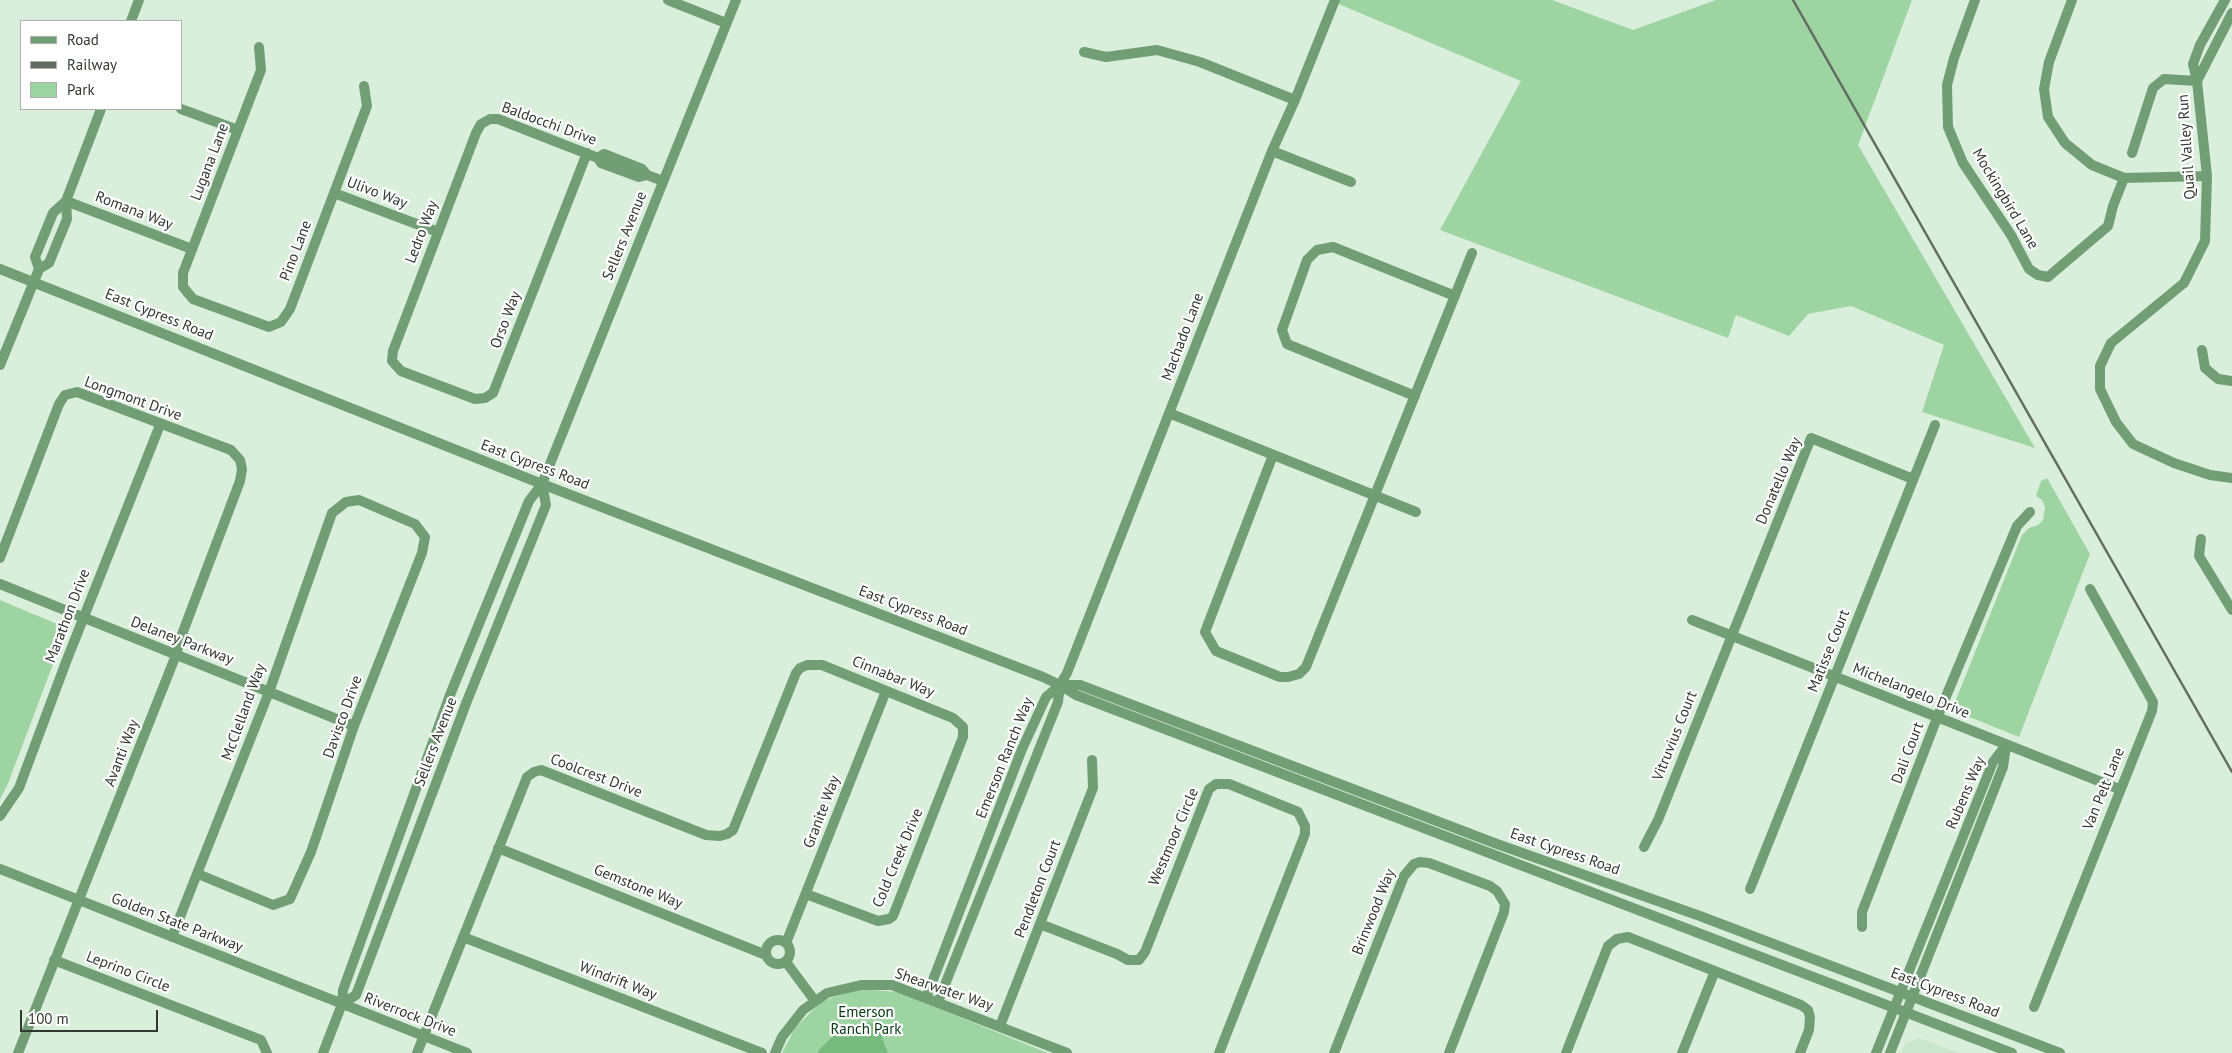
<!DOCTYPE html>
<html>
<head>
<meta charset="utf-8">
<style>
  body { margin:0 }
  #map { position:relative; width:2232px; height:1053px; overflow:hidden; background:#daefdb; font-family:"PT Sans",sans-serif }
  canvas { display:block }
  .legend { position:absolute; left:20px; top:20px; width:162px; height:90px; box-sizing:border-box; background:#fff; border:1px solid #acafad; margin:0; padding:6px 9px; list-style:none; font-size:15px; color:#303831 }
  .legend li { display:flex; align-items:center; gap:10px; height:25px }
  .legend b { width:25px; border:1px solid #acafad }
  .scale { position:absolute; left:20px; top:1010px; width:138px; height:22px; box-sizing:border-box; border:2px solid #303831; border-top:0; padding-left:6px; font-size:15px; line-height:18px; white-space:nowrap; color:#303831; -webkit-text-stroke:4px #fff; paint-order:stroke }
</style>
</head>
<body>
<div id="map">
<canvas width="2232" height="1053"></canvas>
<ul class="legend">
<li><b style="height:6px;background:#719e75"></b>Road</li>
<li><b style="height:6px;background:#616d62"></b>Railway</li>
<li><b style="height:14px;background:#9dd4a2"></b>Park</li>
</ul>
<div class="scale">100 m</div>
</div>
<script>
const ctx = document.querySelector('canvas').getContext('2d');
ctx.lineJoin = 'round';
function fill(path, color) {
  ctx.fillStyle = color;
  ctx.fill(path, 'evenodd');
}
function shape(rows) {
  const path = new Path2D();
  for (const r of rows) {
    if (r.length === 3) {
      path.moveTo(r[0] + r[2], r[1]);
      path.arc(r[0], r[1], r[2], 0, 2 * Math.PI);
      continue;
    }
    path.moveTo(r[0], r[1]);
    for (let i = 2; i < r.length; i += 2) path.lineTo(r[i], r[i + 1]);
  }
  return path;
}
function stroke(path, color, width, dash) {
  ctx.strokeStyle = color;
  ctx.lineWidth = width;
  ctx.lineCap = dash ? 'butt' : 'round';
  ctx.setLineDash(dash || []);
  ctx.stroke(path);
}
function write(font, color, halo, rows, align = 'center') {
  ctx.font = font + ' "PT Sans",sans-serif';
  ctx.lineWidth = 4.5;
  ctx.setLineDash([]);
  ctx.textBaseline = 'middle';
  ctx.strokeStyle = halo;
  ctx.fillStyle = color;
  for (const [text, x, y, turn = 0] of rows) {
    ctx.save();
    ctx.translate(x, y);
    ctx.rotate((+turn || 0) * Math.PI / 180);
    ctx.textAlign = isNaN(turn) ? turn : align;
    if (halo) ctx.strokeText(text, 0, 0);
    ctx.fillText(text, 0, 0);
    ctx.restore();
  }
}
const built = shape([
  [1919,1038,1960,1053,1901,1053,1905,1044]
]);
const green = shape([
  [1335,0,1552,0,1633,30,1716,0,1912,0,1858,145,2035,448,1922,412,1944,345,1851,306,1808,314,1789,336,1736,315,1728,338,1440,230,1521,81,1334,2],
  [2047,478,2090,554,2019,737,1962,714,1955,702,2022,535,2029,528,2038,525,2043,520,2045,507,2042,500,2036,496,2041,481],
  [0,600,57,624,61,643,7,786,0,799],
  [859,989,898,992,1048,1053,782,1053,795,1028,822,1001]
]);
const water = shape([
  [868,1023,881,1025,883,1030,882,1038,888,1053,818,1053,819,1050,833,1036,848,1026]
]);
const minor = shape([
  [668,0,726,23],
  [1975,0,1954,58,1947,85,1948,127,1963,163,2011,235,2029,269,2038,275,2048,277,2108,226,2113,206,2124,178],
  [2072,0,2049,62,2044,89,2048,117,2065,143,2092,165,2124,178,2207,176],
  [2225,0,2200,45,2193,64,2197,81,2207,176,2205,241,2184,283,2111,343,2100,366,2100,389,2116,422,2133,444,2174,463,2210,475,2232,478],
  [131,21,139,0],
  [259,47,261,70,183,273,183,287,193,299,269,327,281,322,290,309,367,106,364,86],
  [1084,52,1106,57,1157,50,1200,62,1295,100],
  [2197,81,2232,13],
  [181,109,238,130],
  [1272,151,1351,182],
  [587,153,493,393,485,398,475,399,401,371,392,361,393,351,476,133,481,124,490,119,498,119,598,158,601,163,639,177,647,175],
  [2132,153,2153,88,2164,79,2197,81],
  [598,158,604,154,642,169,647,175,663,181],
  [334,193,438,232],
  [66,201,192,249],
  [39,269,49,263,67,219,66,201],
  [2202,350,2205,368,2218,379,2232,381],
  [0,365,39,269,35,257,53,213,66,201,101,109],
  [1415,396,1287,344,1282,330,1307,260,1317,250,1333,247,1455,296],
  [1169,413,1416,512],
  [1273,455,1205,632,1216,651,1280,677,1288,677,1299,674,1306,667,1472,253],
  [2201,539,2199,556,2232,610],
  [0,558,59,404,65,395,77,392,231,450,240,460,242,469,240,481,181,637,176,655,18,1053],
  [0,584,354,726],
  [1692,620,2119,789],
  [0,816,19,788,66,662,160,425],
  [1644,847,1658,820,1811,438,1913,479],
  [498,848,766,955],
  [0,869,467,1053],
  [1750,889,1935,425],
  [1040,924,1117,954,1128,960,1139,960,1145,952,1209,789,1216,784,1229,784,1298,812,1305,826,1305,834,1219,1053],
  [1862,927,1862,912,1937,718,2017,526,2030,512],
  [172,937,269,692,332,513,346,502,359,500,415,524,425,537,422,553,354,726,311,852,290,899,273,905,198,874],
  [463,937,762,1053],
  [778,952,12],
  [786,943,886,691],
  [54,960,261,1040,267,1053],
  [786,962,815,1001],
  [926,998,1022,749,1046,697,1060,685,1067,673,1272,151,1295,100,1335,0],
  [938,1002,1058,702,1060,685],
  [342,1004,356,995,467,701,546,505,542,484],
  [2034,1007,2152,711,2153,702,2090,589],
  [1000,1026,1093,788,1092,760],
  [323,1053,342,1004,343,990,450,695,529,501,542,484],
  [417,1053,527,777,534,772,541,770,706,835,720,836,727,834,733,830,796,673,800,668,807,665,822,665,953,718,963,727,963,737,893,916,889,919,878,921,806,894],
  [775,1053,782,1037,803,1010,827,993,861,985,892,985,1067,1053],
  [1334,1053,1404,876,1414,864,1420,862,1429,863,1490,886,1497,891,1505,904,1504,912,1449,1053],
  [1566,1053,1608,946,1617,939,1628,937,1801,1005,1808,1010,1810,1017,1809,1030,1800,1053],
  [1682,1053,1715,971],
  [1876,1053,1993,762,2006,745],
  [1890,1053,2003,767,2006,746]
]);
const tertiary = shape([
  [0,269,542,484,1043,677,1060,685,1076,695,2012,1053],
  [542,484,736,0],
  [1061,685,1080,685,1497,844,1700,916,2060,1053]
]);
const rail = shape([
  [1793,0,2232,772]
]);
const streetNames = [
  ["Baldocchi Drive",549,124,20],
  ["Quail Valley Run",2187,147,-94],
  ["Lugana Lane",210,162,-69],
  ["Ulivo Way",377,193,21],
  ["Mockingbird Lane",2005,199,59],
  ["Romana Way",134,211,21],
  ["Ledro Way",422,232,-69],
  ["Sellers Avenue",625,236,-68],
  ["Pino Lane",296,251,-69],
  ["East Cypress Road",159,315,22],
  ["Orso Way",506,320,-69],
  ["Machado Lane",1183,337,-69],
  ["Longmont Drive",133,399,20],
  ["East Cypress Road",535,465,21],
  ["Donatello Way",1779,481,-67],
  ["East Cypress Road",913,611,21],
  ["Marathon Drive",68,616,-69],
  ["Delaney Parkway",182,641,21],
  ["Matisse Court",1829,651,-68],
  ["Cinnabar Way",893,677,22],
  ["Michelangelo Drive",1911,691,22],
  ["McClelland Way",244,712,-70],
  ["Davisco Drive",343,717,-70],
  ["Vitruvius Court",1675,736,-68],
  ["Sellers Avenue",436,742,-69],
  ["Avanti Way",122,753,-69],
  ["Dali Court",1908,753,-69],
  ["Emerson Ranch Way",1005,758,-68],
  ["Coolcrest Drive",596,776,21],
  ["Van Pelt Lane",2104,789,-68],
  ["Rubens Way",1966,793,-67],
  ["Granite Way",822,812,-69],
  ["Westmoor Circle",1174,837,-67],
  ["East Cypress Road",1565,852,19],
  ["Cold Creek Drive",898,858,-67],
  ["Gemstone Way",638,887,22],
  ["Pendleton Court",1038,889,-69],
  ["Brinwood Way",1374,912,-68],
  ["Golden State Parkway",177,923,21],
  ["Leprino Circle",128,972,21],
  ["Windrift Way",618,981,21],
  ["Shearwater Way",944,990,19],
  ["East Cypress Road",1945,993,21],
  ["Riverrock Drive",410,1015,21]
];
const parkNames = [
  ["Emerson",866,1013],
  ["Ranch Park",866,1030]
];
fill(built, '#cbe6cc');
fill(green, '#9dd4a2');
fill(water, '#76bb7d');
stroke(minor, '#719e75', 10);
stroke(tertiary, '#719e75', 10);
stroke(rail, '#616d62', 2.5);
write('15px', '#303831', '#fff', streetNames);
write('15px', '#033810', '#fff', parkNames);
</script>
</body>
</html>
